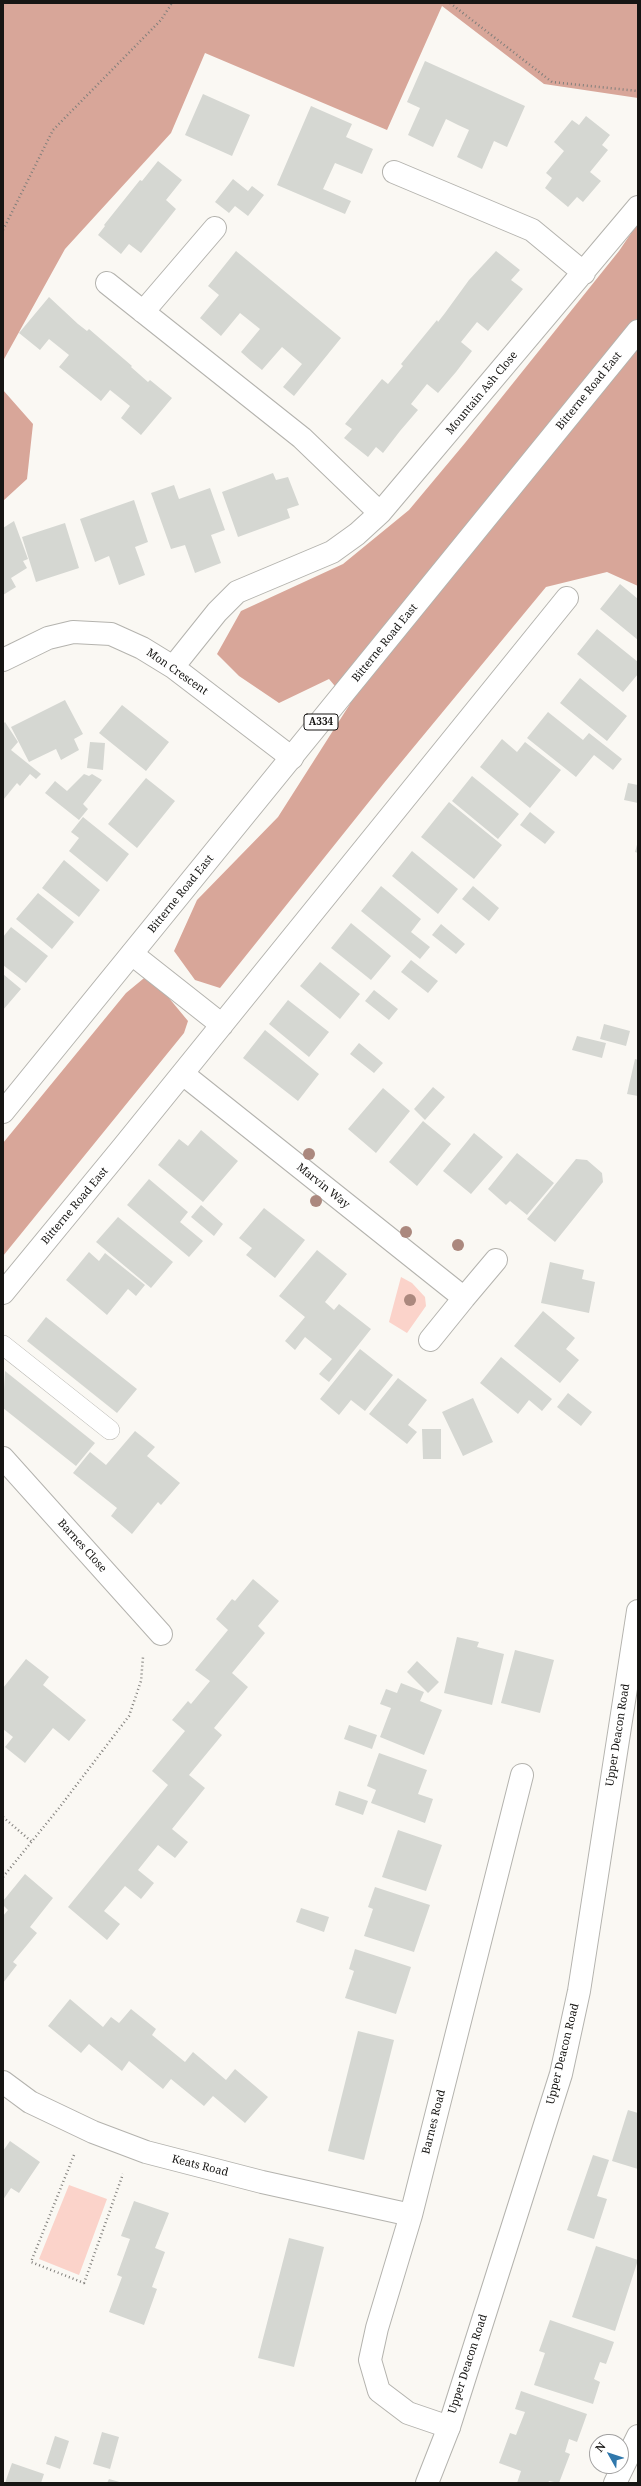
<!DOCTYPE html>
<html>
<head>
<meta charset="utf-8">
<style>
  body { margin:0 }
  #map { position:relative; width:641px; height:2486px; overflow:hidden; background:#faf8f3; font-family:"Noto Serif",serif }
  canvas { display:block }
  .frame { position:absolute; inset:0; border:4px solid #161513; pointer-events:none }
  .north { position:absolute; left:589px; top:2434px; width:40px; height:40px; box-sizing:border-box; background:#fff; border:1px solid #a2a1a1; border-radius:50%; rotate:309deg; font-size:11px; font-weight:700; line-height:16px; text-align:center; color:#161513 }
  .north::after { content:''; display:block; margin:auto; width:14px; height:18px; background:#3078ac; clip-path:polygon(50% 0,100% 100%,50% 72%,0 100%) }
</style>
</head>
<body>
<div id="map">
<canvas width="641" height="2486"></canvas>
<div class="frame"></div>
<div class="north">N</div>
</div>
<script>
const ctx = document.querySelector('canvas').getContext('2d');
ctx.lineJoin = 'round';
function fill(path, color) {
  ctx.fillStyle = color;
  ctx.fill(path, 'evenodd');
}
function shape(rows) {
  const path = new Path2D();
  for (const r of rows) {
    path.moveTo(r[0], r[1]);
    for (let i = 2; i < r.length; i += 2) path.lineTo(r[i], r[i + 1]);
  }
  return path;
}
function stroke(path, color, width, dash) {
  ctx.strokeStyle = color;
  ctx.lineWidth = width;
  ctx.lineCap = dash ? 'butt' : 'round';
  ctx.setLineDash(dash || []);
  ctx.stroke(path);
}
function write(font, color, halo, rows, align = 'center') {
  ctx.font = font + ' "Noto Serif",serif';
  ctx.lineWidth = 3;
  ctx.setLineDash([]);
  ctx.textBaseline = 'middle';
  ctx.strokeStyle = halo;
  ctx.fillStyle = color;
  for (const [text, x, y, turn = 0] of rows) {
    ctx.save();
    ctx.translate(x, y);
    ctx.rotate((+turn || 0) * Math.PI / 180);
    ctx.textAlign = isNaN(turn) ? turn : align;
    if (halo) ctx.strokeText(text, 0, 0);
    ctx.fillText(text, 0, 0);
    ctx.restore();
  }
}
const green = shape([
  [401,1277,412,1283,425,1297,426,1306,407,1333,389,1322],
  [69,2185,107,2199,79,2275,39,2259]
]);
const forest = shape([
  [3,3,638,3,638,98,544,84,442,6,387,130,205,53,171,133,65,249,3,361],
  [638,223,638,586,607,572,546,587,384,783,220,988,195,980,174,951,197,900,278,817,350,704,329,679,279,703,239,676,217,654,241,611,343,564,409,510,465,443,619,251],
  [3,390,33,424,27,479,3,501],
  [149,974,188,1021,184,1033,3,1256,3,1143,126,993]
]);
const building = shape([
  [425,61,525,106,507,147,494,141,482,169,457,157,469,130,458,125,446,119,433,147,408,135,420,108,407,102],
  [203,94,250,115,232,156,185,135],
  [311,106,352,124,346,137,373,149,362,174,335,163,323,189,351,201,345,214,277,185],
  [586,116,610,135,602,145,608,150,590,172,601,181,583,202,577,197,568,207,545,188,552,178,546,173,564,151,554,142,572,120,579,125],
  [158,161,182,180,166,200,176,209,141,253,129,244,121,254,98,235,105,226,104,225,140,180,142,181],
  [233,179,248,191,252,186,264,195,248,216,235,206,229,213,215,202],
  [236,251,341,338,294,396,283,387,302,364,282,347,262,370,251,361,241,352,260,329,240,313,221,336,200,318,219,295,208,286],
  [496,251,520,270,511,280,523,289,488,331,477,322,461,342,472,351,456,372,438,393,427,384,411,404,418,410,400,431,383,453,376,447,368,457,344,438,352,429,345,424,382,379,388,384,403,366,401,364,437,320,438,322,445,313,469,280],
  [49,297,78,324,87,331,89,329,132,366,131,367,148,382,150,380,172,398,141,435,121,418,130,406,110,390,101,401,59,367,69,355,49,339,40,350,19,333],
  [273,473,276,480,288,477,299,505,287,509,290,518,238,537,222,492],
  [174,485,179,499,210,488,225,530,211,535,221,563,195,573,185,545,171,549,151,493],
  [134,500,148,542,135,547,145,575,119,585,109,556,95,562,80,519],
  [14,521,28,559,23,561,27,568,11,578,16,587,3,595,3,528],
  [65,523,79,568,36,582,22,537],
  [620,584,638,599,638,640,600,609],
  [597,629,638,662,638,674,623,692,577,654],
  [580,678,627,716,607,741,560,703],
  [65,700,83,734,74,739,79,750,61,760,56,749,29,762,11,727],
  [122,705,169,742,146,771,99,733],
  [548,712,583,740,589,733,622,759,613,770,594,755,576,777,527,738],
  [5,722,18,742,11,750,41,774,36,779,30,774,20,786,17,783,4,799,3,724],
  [502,739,517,752,525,742,561,770,530,808,480,767],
  [90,742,105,743,103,770,87,768],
  [84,774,89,776,92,774,102,780,83,804,88,809,79,820,45,793,55,781,67,791],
  [472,776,519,814,498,839,452,801],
  [146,778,175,801,137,848,108,824],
  [628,783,638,785,638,803,624,800],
  [449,802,502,845,474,879,421,837],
  [530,812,555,832,545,844,520,825],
  [83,817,129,854,107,882,69,851,79,838,71,832],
  [638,841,638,853,635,852],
  [412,851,458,889,438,914,392,876],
  [64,860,100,890,79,917,42,888],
  [381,886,421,919,411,932,430,947,420,959,361,911],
  [473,886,499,908,489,921,462,899],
  [38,893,74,922,52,949,16,919],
  [351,923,391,956,371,980,331,948],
  [441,924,465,944,456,954,432,935],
  [11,927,48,956,26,983,3,965,3,937],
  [411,960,438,981,428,993,401,972],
  [320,962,360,994,340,1019,300,986],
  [3,974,21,989,3,1010],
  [374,990,398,1009,389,1020,365,1001],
  [288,1000,329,1032,309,1057,269,1024],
  [604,1024,630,1031,626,1046,600,1039],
  [265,1030,319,1074,298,1101,243,1058],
  [577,1036,606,1043,602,1058,572,1050],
  [359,1043,383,1063,374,1073,350,1054],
  [635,1059,638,1060,638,1096,627,1094],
  [433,1087,445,1097,425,1120,414,1109],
  [383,1088,410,1111,376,1153,348,1129],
  [423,1121,451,1144,417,1186,389,1162],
  [201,1130,238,1161,203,1202,158,1165,179,1139,188,1146],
  [474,1133,503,1157,471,1194,443,1171],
  [517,1153,554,1183,527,1215,510,1201,506,1205,488,1189],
  [576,1159,587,1160,602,1173,603,1182,555,1242,527,1219],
  [149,1179,188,1212,180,1222,203,1241,189,1257,127,1205],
  [201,1205,223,1224,214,1236,191,1217],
  [264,1208,305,1240,275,1278,246,1255,252,1248,239,1238],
  [118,1217,173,1262,151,1288,96,1242],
  [317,1250,347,1274,325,1302,334,1310,339,1304,371,1329,329,1382,319,1374,332,1359,305,1337,295,1350,285,1341,305,1317,279,1296],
  [89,1252,99,1261,105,1253,145,1285,136,1296,128,1289,107,1315,66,1280],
  [550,1262,584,1270,582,1279,595,1282,589,1313,541,1303],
  [543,1311,575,1338,566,1349,579,1360,560,1383,514,1346],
  [46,1317,137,1389,117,1413,27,1341],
  [360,1349,393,1375,365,1411,351,1400,339,1415,320,1399],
  [501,1357,552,1399,542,1411,529,1400,518,1414,480,1383],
  [5,1371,95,1443,76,1466,3,1408],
  [398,1378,427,1400,408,1425,417,1432,407,1444,369,1414],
  [568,1393,592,1412,581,1426,557,1407],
  [473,1398,493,1442,463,1456,442,1412],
  [422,1429,441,1429,441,1459,423,1459],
  [135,1431,155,1447,147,1456,180,1483,161,1505,158,1502,132,1534,111,1516,117,1508,73,1473,90,1452,106,1465],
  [253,1579,279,1601,258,1626,265,1633,232,1673,248,1687,214,1728,222,1735,189,1775,205,1788,172,1829,188,1842,175,1858,158,1845,138,1870,154,1883,141,1899,125,1886,104,1911,120,1924,107,1940,68,1907,168,1785,152,1771,185,1731,172,1720,188,1701,191,1704,210,1681,195,1670,228,1630,216,1619,232,1599,235,1601],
  [457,1637,479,1642,477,1647,504,1654,492,1705,444,1693],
  [515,1650,554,1660,540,1713,501,1703],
  [26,1659,49,1677,43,1685,86,1720,69,1741,53,1728,25,1763,5,1747,13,1737,3,1729,3,1688],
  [417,1661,439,1682,428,1693,407,1672],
  [401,1683,424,1692,420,1701,442,1710,424,1755,380,1737,391,1708,380,1704,386,1689,397,1693],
  [349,1725,377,1735,372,1749,344,1739],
  [379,1753,427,1770,418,1794,433,1799,425,1823,371,1803,376,1790,367,1786],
  [339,1791,368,1801,363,1815,335,1805],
  [398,1830,442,1845,426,1891,382,1877],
  [25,1874,53,1898,30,1927,37,1933,13,1962,17,1965,3,1983,3,1916,8,1910,3,1905,3,1901],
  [375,1887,430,1905,414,1952,364,1936,373,1909,368,1907],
  [301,1908,329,1917,324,1932,296,1922],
  [355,1949,411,1967,396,2014,345,1998,354,1971,349,1969],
  [70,1999,103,2027,111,2017,119,2023,131,2009,156,2029,152,2035,185,2062,193,2052,226,2080,235,2069,268,2097,245,2123,213,2096,204,2106,171,2079,163,2089,129,2061,122,2071,89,2044,81,2053,48,2026],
  [358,2031,394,2040,364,2160,328,2151],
  [628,2110,638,2113,638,2169,612,2161],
  [10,2141,40,2162,19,2193,11,2188,3,2200,3,2151],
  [593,2155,609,2160,597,2196,607,2199,594,2239,567,2230],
  [134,2201,169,2213,155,2248,165,2252,152,2287,157,2289,144,2325,109,2312,122,2277,117,2275,130,2239,121,2236],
  [289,2238,324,2247,294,2367,258,2358],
  [596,2246,638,2260,615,2331,572,2317],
  [550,2320,614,2342,606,2364,600,2362,594,2379,600,2382,593,2404,534,2385,545,2353,539,2351],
  [521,2391,587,2414,577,2442,569,2439,565,2452,570,2454,559,2483,549,2481,548,2483,517,2483,521,2471,499,2463,510,2433,516,2435,525,2412,515,2409],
  [102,2432,119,2437,110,2469,93,2464],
  [55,2436,69,2441,60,2469,46,2464],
  [12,2463,44,2474,41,2483,5,2483],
  [109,2479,123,2483,107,2483]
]);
const path = shape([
  [450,3,552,82,638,91],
  [3,230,53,130,161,20,172,3],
  [3,1817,32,1842],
  [3,1877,59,1808,129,1716,141,1681,143,1657],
  [74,2155,31,2262,84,2283,123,2174]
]);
const lane = shape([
  [3,1345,110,1430]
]);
const street = shape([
  [394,172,532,230,584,273],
  [107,283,302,438,380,513],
  [143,312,215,228],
  [3,660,48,638,73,632,111,634,142,648,173,667,292,758],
  [173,667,217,612,237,592,332,552,357,534,380,513,638,207],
  [132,954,222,1025],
  [183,1074,464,1298,430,1340],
  [3,1293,123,1147,567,598],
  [464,1298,496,1260],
  [3,1458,161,1634],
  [3,2082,30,2102,93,2132,146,2152,262,2182,411,2215],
  [449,2427,408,2413,379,2391,370,2360,377,2328,411,2215,522,1775],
  [615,2483,638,2436]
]);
const secondary = shape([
  [427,2483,449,2427,561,2074,579,1991,638,1611]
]);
const primary = shape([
  [3,1112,638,331]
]);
const trees = [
  [309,1154],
  [316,1201],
  [406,1232],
  [458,1245],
  [410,1300]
];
const shields = [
  [321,722,34]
];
const shieldNames = [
  ["A334",321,722]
];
const streetNames = [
  ["Bitterne Road East",589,391,-51],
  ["Mountain Ash Close",482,393,-50],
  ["Bitterne Road East",385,643,-51],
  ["Mon Crescent",177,672,35],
  ["Bitterne Road East",181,894,-51],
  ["Marvin Way",323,1186,39],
  ["Bitterne Road East",75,1206,-50],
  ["Barnes Close",82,1546,48],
  ["Upper Deacon Road",618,1735,-81],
  ["Upper Deacon Road",563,2054,-76],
  ["Barnes Road",434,2122,-76],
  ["Keats Road",200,2166,14],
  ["Upper Deacon Road",468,2364,-72]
];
fill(green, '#fbd3ca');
fill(forest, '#d8a699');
fill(building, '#d5d7d2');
stroke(lane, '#b4b3ae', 20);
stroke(street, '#b4b3ae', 24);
stroke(secondary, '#b4b3ae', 24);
stroke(primary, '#b4b3ae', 24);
stroke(path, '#807f7b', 2.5, [1, 3]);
stroke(lane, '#fff', 19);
stroke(street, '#fff', 22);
stroke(secondary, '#fff', 22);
stroke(primary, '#fff', 22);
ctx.fillStyle = '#ab887e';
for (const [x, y] of trees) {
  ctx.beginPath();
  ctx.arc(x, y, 6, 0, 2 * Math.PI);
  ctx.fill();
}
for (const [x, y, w] of shields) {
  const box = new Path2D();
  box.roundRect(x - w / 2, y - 8, w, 16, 3);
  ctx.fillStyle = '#fff';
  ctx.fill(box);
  stroke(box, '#161513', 1);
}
write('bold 10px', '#161513', null, shieldNames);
write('11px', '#161513', '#fff', streetNames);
</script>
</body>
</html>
